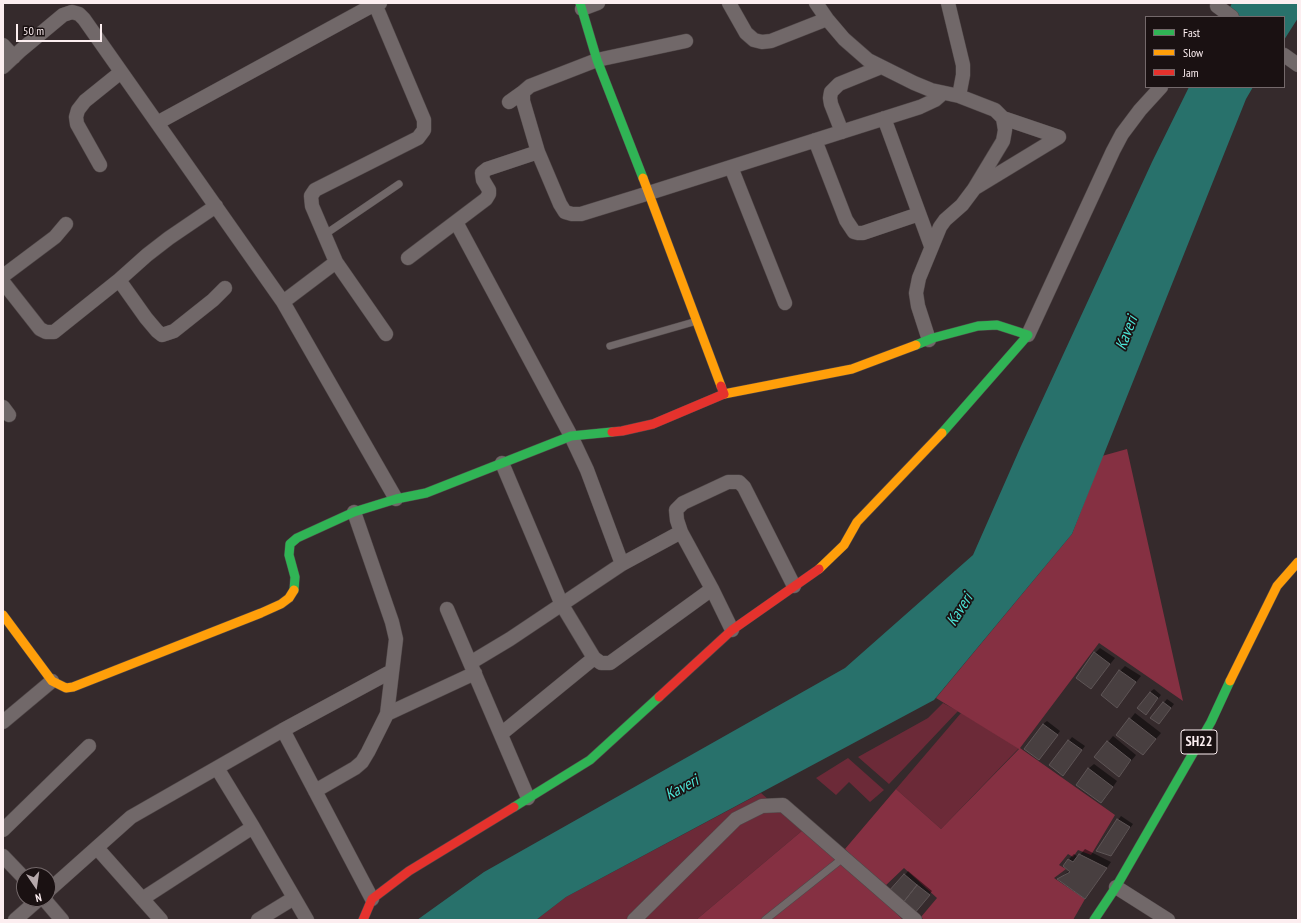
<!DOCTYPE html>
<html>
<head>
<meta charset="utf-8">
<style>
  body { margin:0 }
  #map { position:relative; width:1301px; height:923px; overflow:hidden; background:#352a2c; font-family:"PT Sans Narrow",sans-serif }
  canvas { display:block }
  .frame { position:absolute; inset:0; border:4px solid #fceef0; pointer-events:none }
  .legend { position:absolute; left:1145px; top:16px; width:140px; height:72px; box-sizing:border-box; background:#1a1112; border:1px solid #74696b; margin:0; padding:5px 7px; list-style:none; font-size:12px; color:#fceef0 }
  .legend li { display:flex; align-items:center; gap:8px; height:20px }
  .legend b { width:20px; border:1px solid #74696b }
  .north { position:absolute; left:16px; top:867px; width:40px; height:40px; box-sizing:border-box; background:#1a1112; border:1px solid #74696b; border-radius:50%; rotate:167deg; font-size:11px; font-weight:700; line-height:16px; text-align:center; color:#fceef0 }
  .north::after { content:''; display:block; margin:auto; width:14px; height:18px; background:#b6a9ab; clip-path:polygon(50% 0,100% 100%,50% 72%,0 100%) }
  .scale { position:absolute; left:16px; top:24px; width:86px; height:18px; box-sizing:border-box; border:2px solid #fceef0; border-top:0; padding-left:5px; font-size:12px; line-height:14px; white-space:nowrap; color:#fceef0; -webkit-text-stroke:3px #1a1112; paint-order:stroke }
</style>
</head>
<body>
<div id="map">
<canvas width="1301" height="923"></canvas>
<div class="frame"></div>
<ul class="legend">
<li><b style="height:5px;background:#30b455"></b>Fast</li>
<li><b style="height:5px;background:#ff9f0a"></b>Slow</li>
<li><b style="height:5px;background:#e5322d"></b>Jam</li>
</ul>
<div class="north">N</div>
<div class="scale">50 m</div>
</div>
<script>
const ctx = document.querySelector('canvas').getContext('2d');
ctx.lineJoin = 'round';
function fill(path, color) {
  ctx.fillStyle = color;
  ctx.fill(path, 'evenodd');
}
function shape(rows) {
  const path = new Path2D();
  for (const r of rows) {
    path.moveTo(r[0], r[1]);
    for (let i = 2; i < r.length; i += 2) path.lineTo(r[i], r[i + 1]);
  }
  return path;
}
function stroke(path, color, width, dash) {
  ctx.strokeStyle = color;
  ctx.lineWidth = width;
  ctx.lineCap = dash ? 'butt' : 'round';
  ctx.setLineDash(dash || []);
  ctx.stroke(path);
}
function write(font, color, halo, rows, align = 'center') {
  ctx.font = font + ' "PT Sans Narrow",sans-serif';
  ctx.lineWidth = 3.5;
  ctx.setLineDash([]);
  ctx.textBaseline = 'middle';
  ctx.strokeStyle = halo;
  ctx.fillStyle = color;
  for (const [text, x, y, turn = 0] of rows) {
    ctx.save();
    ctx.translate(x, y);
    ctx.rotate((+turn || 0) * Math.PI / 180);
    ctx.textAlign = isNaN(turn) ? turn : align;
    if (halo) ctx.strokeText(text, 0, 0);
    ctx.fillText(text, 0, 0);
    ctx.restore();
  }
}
const green = shape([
  [943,703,958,711,889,784,858,757,928,718],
  [961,713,1019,748,941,829,896,789],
  [848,758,884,790,870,802,849,782,836,795,816,778],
  [761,793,803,830,696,920,536,920,566,897]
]);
const forest = shape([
  [1127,449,1183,701,1099,643,1020,748,1115,815,1091,855,1078,850,1073,857,1068,854,1059,865,1066,869,1054,878,1085,899,1073,920,924,920,921,917,937,898,904,868,884,887,845,849,896,789,941,829,1019,749,936,698,1072,534,1102,456],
  [803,830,873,889,903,920,696,920]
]);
const water = shape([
  [1232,3,1298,3,1298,18,1284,40,1284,17,1225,17],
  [1189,87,1253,87,1246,99,1072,534,934,700,566,897,536,920,417,920,484,872,845,668,973,555,1021,446,1152,162]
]);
const shadow = shape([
  [1100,648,1115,658,1091,688,1095,653],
  [1125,666,1141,676,1117,706,1120,671],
  [1154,689,1161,695,1149,710,1150,692],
  [1167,699,1174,704,1162,720,1152,717],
  [1135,713,1161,733,1143,754,1118,735],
  [1047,721,1060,731,1042,755,1043,724],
  [1113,736,1136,755,1119,776,1108,742],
  [1072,737,1085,746,1066,771,1050,765],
  [1094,764,1117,781,1106,797,1088,769],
  [1121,816,1133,824,1111,855,1118,820],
  [1085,849,1111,862,1090,892,1085,897,1059,879,1070,870,1064,866,1069,859,1074,854,1078,857],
  [908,871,932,891,917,909,905,875]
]);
const building = shape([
  [1094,652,1110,664,1091,689,1076,678,1094,652],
  [1119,670,1136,682,1117,708,1101,695,1119,670],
  [1150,692,1158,698,1146,715,1137,708,1150,692],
  [1163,702,1171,708,1159,724,1150,718,1163,702],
  [1129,718,1156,739,1143,755,1116,735,1129,718],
  [1043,724,1058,735,1039,760,1024,749,1043,724],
  [1068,740,1082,750,1063,776,1049,765,1068,740],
  [1107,741,1131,760,1119,777,1094,757,1107,741],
  [1088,768,1113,787,1101,803,1076,785,1088,768],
  [1117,819,1130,827,1111,856,1096,851,1117,819],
  [1079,854,1107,868,1085,899,1057,879,1070,872,1063,866,1068,859,1073,862,1079,854],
  [904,874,917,885,902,904,888,892,904,874],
  [917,885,930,895,914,914,902,904,917,885]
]);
const lane = shape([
  [324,235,399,184],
  [610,346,697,321],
  [765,920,843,858]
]);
const street = shape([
  [729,3,746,33,754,40,762,42,771,41,827,19],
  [816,3,827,19,844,39,868,60,914,83,931,90,959,96,995,110,1003,118,1005,130,1003,141,974,189,962,205,945,220,940,227,919,278,916,293,918,306,929,340],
  [948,3,963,65,963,75,959,96],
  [375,4,424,120,424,130,418,138,315,190,311,196,312,206,336,262,386,334],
  [1217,6,1232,17],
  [582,9,598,3],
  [686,41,597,60,530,86,523,92,523,101,538,152,560,204,565,212,572,214,581,214,649,193,920,107,935,100,943,93],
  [3,45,14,57],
  [1284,55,1298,65],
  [3,67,21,50,63,15,72,12,79,14,84,19,283,302,396,499],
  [509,102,523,92],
  [884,118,931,246],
  [157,123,375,4,380,3],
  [842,132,831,104,830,98,831,92,839,84,881,67],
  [815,140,846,220,854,232,858,233,863,233,919,214],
  [100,165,77,124,76,117,78,110,85,101,121,72],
  [731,167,785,303],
  [975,188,1059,137,1003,118],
  [456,222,571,436,587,470,622,564],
  [408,258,486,199,489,194,489,190,483,180,482,173,487,169,538,152],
  [3,276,55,237,66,224],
  [119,280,146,318,157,331,162,335,174,331,213,300,225,288],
  [3,282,40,329,46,332,54,332,119,280,147,255,169,238,216,206],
  [283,302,336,262],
  [1028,335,1113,151,1122,134,1140,110,1161,87],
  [3,407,9,415],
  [502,463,562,605,594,658,601,663,610,663,712,589],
  [447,609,528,798],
  [732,630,712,589,681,532,677,520,676,510,683,503,728,482,739,482,744,487,794,586],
  [470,663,510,639,622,564,681,532],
  [387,714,475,673],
  [3,722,52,681],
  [283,730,372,899],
  [501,734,594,658],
  [315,791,355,768,362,762,368,752,387,714,396,639,392,622,354,512],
  [253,827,307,920],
  [3,830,89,746],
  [97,848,161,920],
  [3,856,24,878],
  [1116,887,1168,920],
  [48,891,131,817,283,730,392,671],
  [44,899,62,920],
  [142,899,253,827,217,768],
  [15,920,39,899],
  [258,920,294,898],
  [634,920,736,819,762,806,783,805,915,920]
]);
const fast = shape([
  [580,3,597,60,643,178],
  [916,345,933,338,978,326,997,325,1028,335,942,433],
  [294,590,295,577,289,555,290,544,297,538,354,512,396,499,426,493,571,436,612,432],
  [514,807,590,760,659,697],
  [1094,920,1116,887,1211,722,1230,681]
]);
const slow = shape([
  [643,178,721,386],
  [724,394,852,369,916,345],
  [819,569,844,545,857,522,942,433],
  [3,615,52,681,66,688,73,687,261,613,281,604,289,598,294,590],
  [1230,681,1277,586,1298,562]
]);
const jam = shape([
  [612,432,622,431,653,424,724,394,721,386],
  [659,697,732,630,819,569],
  [363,920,372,899,409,871,514,807]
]);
const shields = [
  [1199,742,36]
];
const shieldNames = [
  ["SH22",1199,742]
];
const waterNames = [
  ["Kaveri",1127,333,-69],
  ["Kaveri",960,610,-58],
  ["Kaveri",682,788,-28]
];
fill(green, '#6c2a38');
fill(forest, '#853042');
fill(water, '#28716b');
fill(shadow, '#0007');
fill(building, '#483f40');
stroke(building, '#5e5556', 1);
stroke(lane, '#514849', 8);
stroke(street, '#514849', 15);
stroke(fast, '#514849', 10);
stroke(slow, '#514849', 10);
stroke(jam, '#514849', 10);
stroke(lane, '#716869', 7);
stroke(street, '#716869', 14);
stroke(fast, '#30b455', 9);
stroke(slow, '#ff9f0a', 9);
stroke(jam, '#e5322d', 9);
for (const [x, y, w] of shields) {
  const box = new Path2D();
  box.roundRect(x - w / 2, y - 12, w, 24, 3);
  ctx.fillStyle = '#1a1112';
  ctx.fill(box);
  stroke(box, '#fceef0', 1);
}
write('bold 14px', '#fceef0', null, shieldNames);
write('italic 16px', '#4be4d6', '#1a1112', waterNames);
</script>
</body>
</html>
